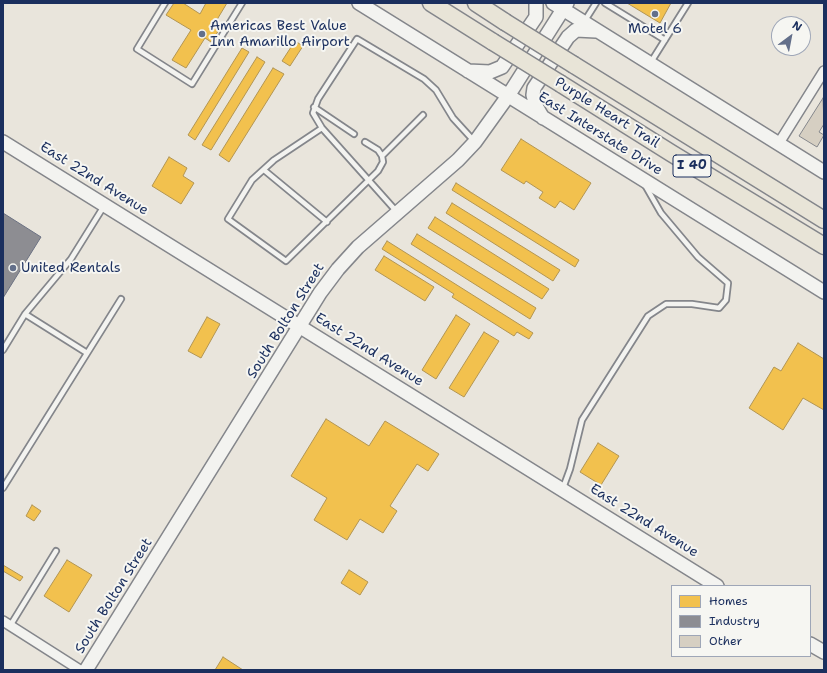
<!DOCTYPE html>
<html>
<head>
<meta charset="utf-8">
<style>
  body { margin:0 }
  #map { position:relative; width:827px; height:673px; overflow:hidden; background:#e9e5dc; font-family:"Shantell Sans",sans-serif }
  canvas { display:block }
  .frame { position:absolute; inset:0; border:4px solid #1b2f5e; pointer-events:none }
  .legend { position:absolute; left:671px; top:585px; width:140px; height:72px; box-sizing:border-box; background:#f6f6f2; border:1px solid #9ea6b7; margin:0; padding:5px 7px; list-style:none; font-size:12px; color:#1b2f5e }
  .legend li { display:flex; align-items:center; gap:8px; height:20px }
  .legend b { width:20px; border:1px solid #9ea6b7 }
  .north { position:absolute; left:771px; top:16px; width:40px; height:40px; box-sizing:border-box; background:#f6f6f2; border:1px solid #9ea6b7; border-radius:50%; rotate:32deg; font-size:11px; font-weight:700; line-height:16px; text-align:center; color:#1b2f5e }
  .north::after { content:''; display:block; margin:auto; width:14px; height:18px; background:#636f8a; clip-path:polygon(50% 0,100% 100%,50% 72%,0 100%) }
</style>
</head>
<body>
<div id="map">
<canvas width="827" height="673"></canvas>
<div class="frame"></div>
<ul class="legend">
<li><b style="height:11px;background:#f2c14e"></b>Homes</li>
<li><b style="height:11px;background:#8d8d92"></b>Industry</li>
<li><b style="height:11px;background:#d6cfc2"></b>Other</li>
</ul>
<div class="north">N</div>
</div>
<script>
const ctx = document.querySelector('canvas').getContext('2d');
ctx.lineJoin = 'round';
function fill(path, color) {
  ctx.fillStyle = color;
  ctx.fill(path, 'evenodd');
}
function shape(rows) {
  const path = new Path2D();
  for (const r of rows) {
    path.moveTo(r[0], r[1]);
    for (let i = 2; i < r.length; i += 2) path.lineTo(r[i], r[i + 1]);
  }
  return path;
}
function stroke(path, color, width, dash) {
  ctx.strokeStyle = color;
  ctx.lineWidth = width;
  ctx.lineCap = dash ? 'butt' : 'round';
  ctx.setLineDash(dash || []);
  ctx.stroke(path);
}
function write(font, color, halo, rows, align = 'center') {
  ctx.font = font + ' "Shantell Sans",sans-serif';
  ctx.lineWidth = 4;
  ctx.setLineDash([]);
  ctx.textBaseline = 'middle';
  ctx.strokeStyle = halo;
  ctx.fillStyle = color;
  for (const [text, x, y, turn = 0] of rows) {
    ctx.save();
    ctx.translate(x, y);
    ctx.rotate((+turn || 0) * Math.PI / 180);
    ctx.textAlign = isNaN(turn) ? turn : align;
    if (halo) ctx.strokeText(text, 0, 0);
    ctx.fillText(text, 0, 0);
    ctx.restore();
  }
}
const homes = shape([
  [174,3,183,3,200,14,206,3,227,3,215,23,221,27,211,42,205,38,186,68,172,60,191,30,166,15,174,3],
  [627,3,671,3,660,23,627,3],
  [295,41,303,46,290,66,282,61,295,41],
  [242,48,249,52,195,140,188,135,242,48],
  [257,57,265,62,211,150,202,145,257,57],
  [273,68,284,74,229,162,219,155,273,68],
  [521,139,591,183,574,210,560,201,555,208,539,198,543,192,526,181,524,184,501,170,521,139],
  [169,157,187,168,183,176,194,183,181,204,152,186,169,157],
  [456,183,579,260,575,267,452,190,456,183],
  [452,203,560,270,553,281,446,213,452,203],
  [435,217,549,289,542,299,428,228,435,217],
  [417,234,536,308,530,319,411,244,417,234],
  [387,241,533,333,529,339,517,332,514,336,452,297,454,294,382,249,387,241],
  [384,256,434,287,425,301,375,270,384,256],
  [456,315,470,324,436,379,422,370,456,315],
  [207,317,220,324,201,358,188,351,207,317],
  [484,332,499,341,464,397,449,388,484,332],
  [798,343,824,359,824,410,803,398,783,430,749,408,774,367,781,371,798,343],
  [326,419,369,446,385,421,439,454,428,471,417,464,390,506,397,511,383,533,360,519,347,540,314,520,327,498,291,476,326,419],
  [598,443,619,456,601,485,580,472,598,443],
  [32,505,41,511,34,521,26,516,32,505],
  [67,560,92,575,69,612,44,596,67,560],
  [3,565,23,577,20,581,3,571,3,565],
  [349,570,368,582,360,595,341,583,349,570],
  [223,657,243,670,215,670,223,657]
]);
const industry = shape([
  [3,213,41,237,3,298,3,213]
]);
const building = shape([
  [823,98,824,124,819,132,824,135,817,147,799,136,823,98]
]);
const lane = shape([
  [165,3,137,49,192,84,242,3],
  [605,3,665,40],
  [584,22,596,3],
  [651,62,688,3],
  [314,107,354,134],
  [322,128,274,160,252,180,228,219,286,261,378,171,383,162,382,156,378,150,365,142],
  [382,156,423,115],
  [264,170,327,222],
  [397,212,322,128,313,113,318,99,357,39,424,79,436,90,453,118,474,141],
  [25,314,87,353],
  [3,350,25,314,71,259,104,206],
  [3,488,121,299],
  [563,488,570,469,582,420,648,316,666,304,692,304,719,308,726,300,728,283,698,257,661,213,645,185],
  [10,626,56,551]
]);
const street = shape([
  [779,143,824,71],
  [3,621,80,670]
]);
const secondary = shape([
  [359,3,824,292],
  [553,3,824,172],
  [468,71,490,72,502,67,536,17,536,3],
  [543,118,536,106,533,95,534,88,568,37,576,30,596,31],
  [3,142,717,586],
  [810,644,824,652],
  [86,670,320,293,338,269,358,247,458,160,475,142,508,96,567,3]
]);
const highway = shape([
  [431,3,493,42],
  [476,3,505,22],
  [574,65,824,220],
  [561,84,671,153,824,246]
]);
const highwayBridge = shape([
  [505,22,574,65],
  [493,42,561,84]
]);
const markers = [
  [655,14,4,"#636f8a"],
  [202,34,4,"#636f8a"],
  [13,268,4,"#636f8a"]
];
const shields = [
  [692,166,38]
];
const shieldNames = [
  ["I 40",692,166]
];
const poiNames = [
  ["Americas Best Value",210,26],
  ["Inn Amarillo Airport",210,42],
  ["Motel 6",655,29,"center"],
  ["United Rentals",21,268]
];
const streetNames = [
  ["Purple Heart Trail",607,113,32],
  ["East Interstate Drive",600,134,32],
  ["East 22nd Avenue",94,179,32],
  ["South Bolton Street",286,321,-58],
  ["East 22nd Avenue",369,350,32],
  ["East 22nd Avenue",644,521,32],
  ["South Bolton Street",114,596,-58]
];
fill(homes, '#f2c14e');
stroke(homes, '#b29553', 1);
fill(industry, '#8d8d92');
stroke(industry, '#6b7182', 1);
fill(building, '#d6cfc2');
stroke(building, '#84868b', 1);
stroke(lane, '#84868b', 8);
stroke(street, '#84868b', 12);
stroke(secondary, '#84868b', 16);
stroke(highway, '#84868b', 19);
stroke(lane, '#f3f3f0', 4.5);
stroke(street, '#f3f3f0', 9);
stroke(secondary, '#f3f3f0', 13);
stroke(highway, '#e8e4d7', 16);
stroke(highwayBridge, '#84868b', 19, []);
stroke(highwayBridge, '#e8e4d7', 16);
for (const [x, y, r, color] of markers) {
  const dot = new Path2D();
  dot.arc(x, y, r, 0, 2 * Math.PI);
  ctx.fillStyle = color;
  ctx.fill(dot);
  stroke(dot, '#f6f6f2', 1.5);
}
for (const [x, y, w] of shields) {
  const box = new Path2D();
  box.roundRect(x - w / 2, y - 11, w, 22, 3);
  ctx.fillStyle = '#f6f6f2';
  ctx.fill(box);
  stroke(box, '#1b2f5e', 1);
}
write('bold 13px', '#1b2f5e', null, shieldNames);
write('14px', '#1b2f5e', '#f6f6f2', poiNames, 'left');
write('14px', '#1b2f5e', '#f6f6f2', streetNames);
</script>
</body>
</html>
